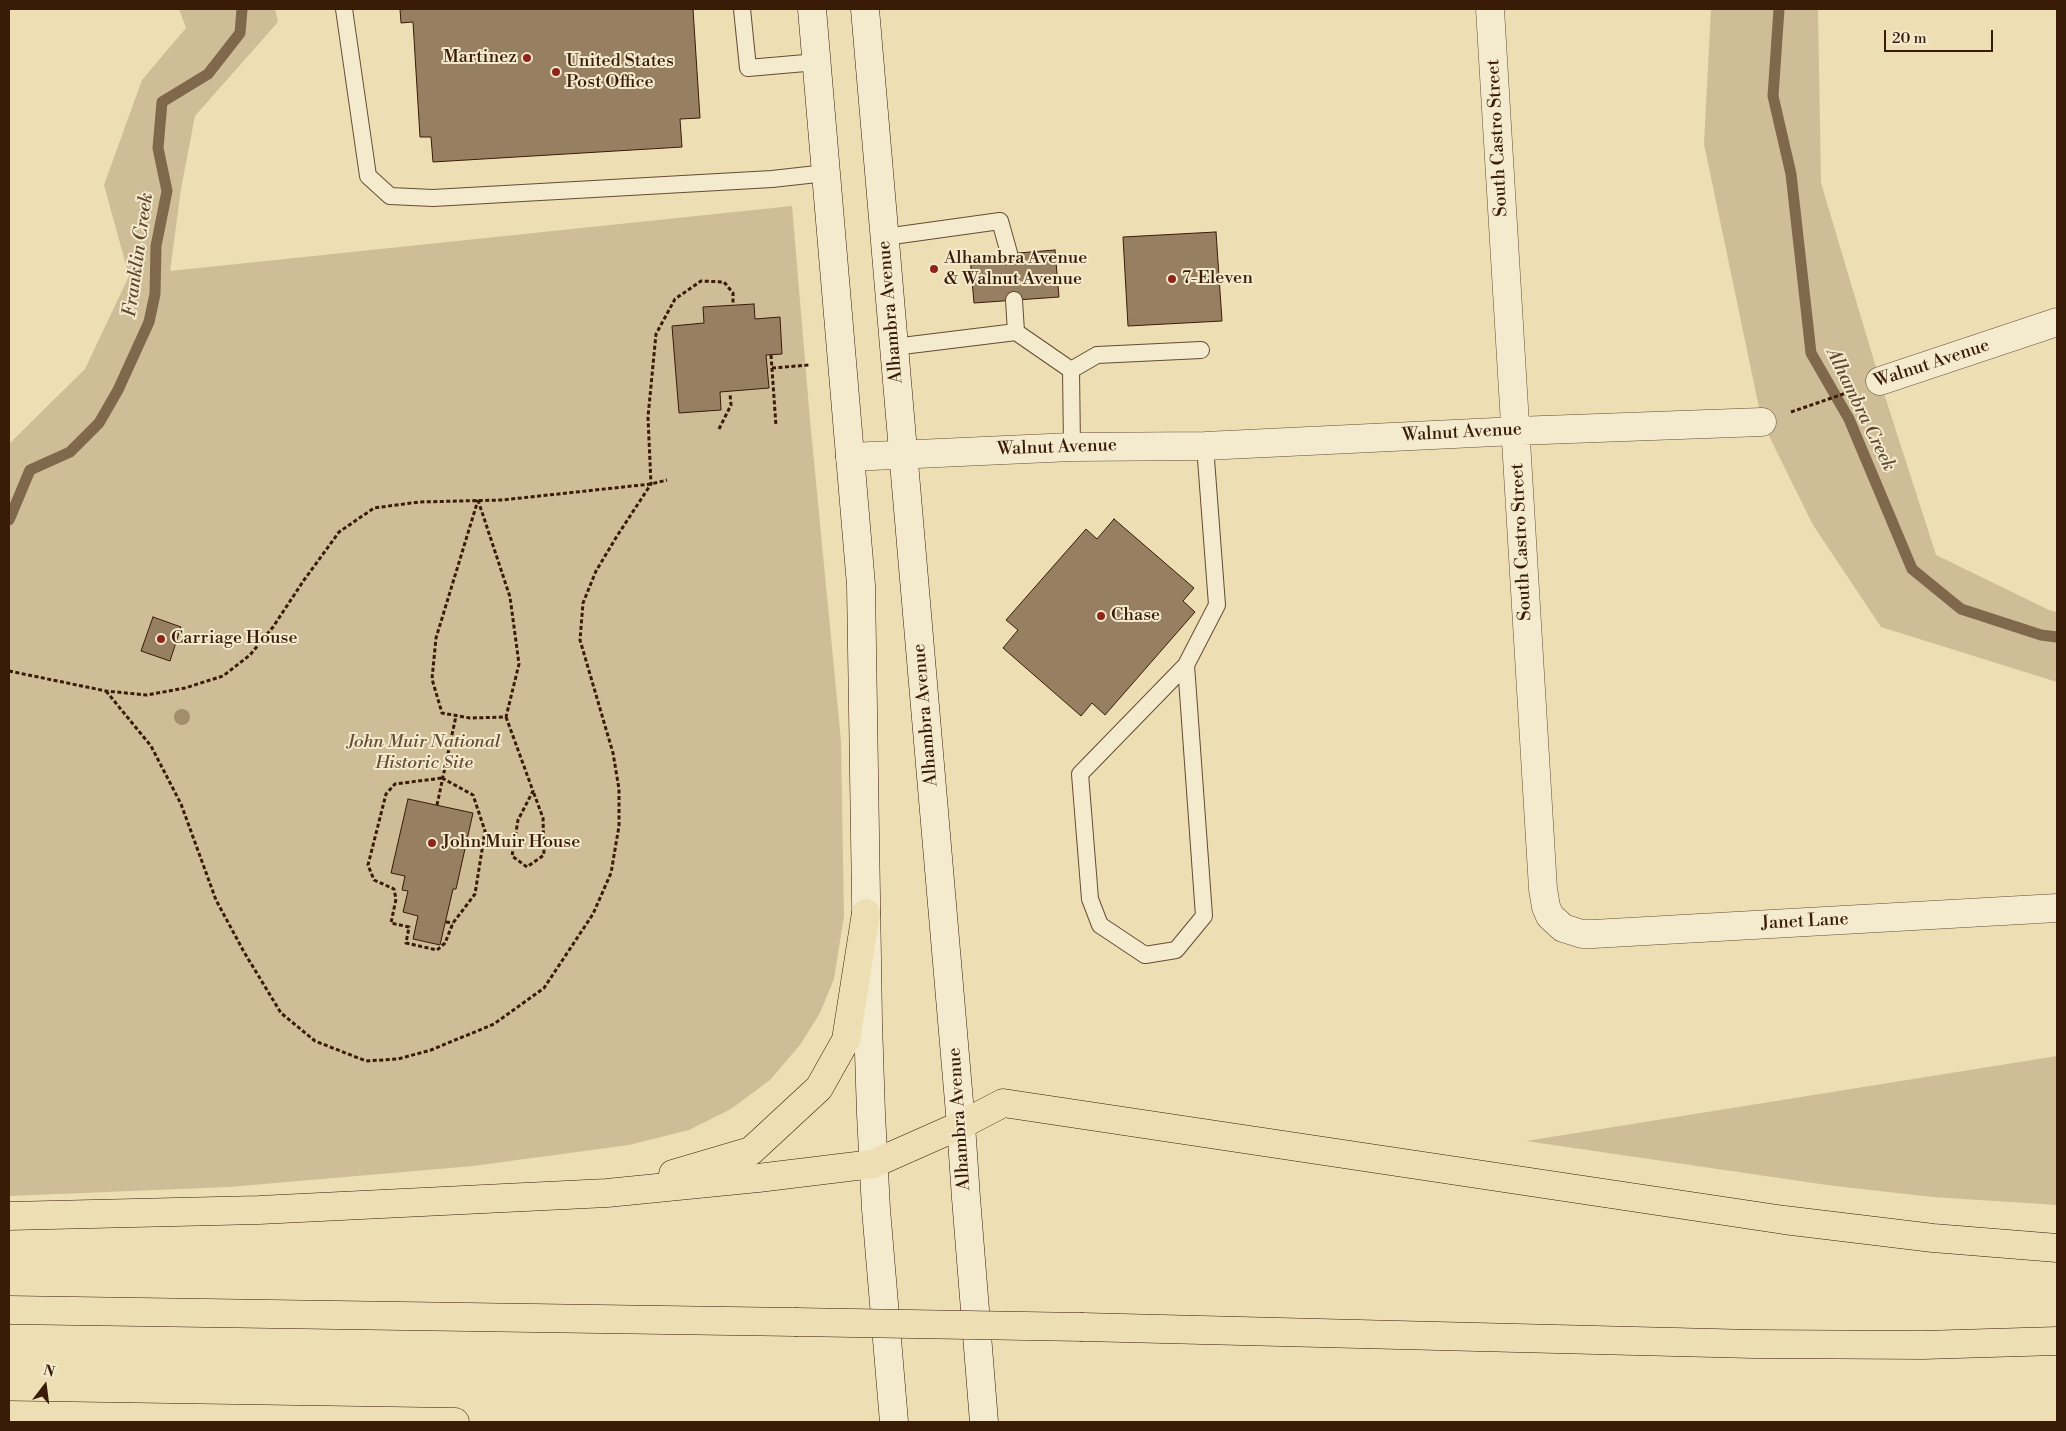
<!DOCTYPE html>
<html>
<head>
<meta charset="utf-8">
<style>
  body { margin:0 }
  #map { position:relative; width:2066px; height:1431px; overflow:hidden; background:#eedeb4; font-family:"Libre Bodoni",serif }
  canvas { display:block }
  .frame { position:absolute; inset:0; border:10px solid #391b08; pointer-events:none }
  .north { position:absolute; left:20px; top:1361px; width:50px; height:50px; -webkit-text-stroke:4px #f4eace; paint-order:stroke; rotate:15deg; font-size:14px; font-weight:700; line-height:20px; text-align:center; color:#391b08 }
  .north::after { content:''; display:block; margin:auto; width:18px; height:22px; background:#391b08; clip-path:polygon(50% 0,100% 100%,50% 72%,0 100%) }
  .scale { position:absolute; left:1884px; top:30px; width:109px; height:22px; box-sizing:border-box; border:2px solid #391b08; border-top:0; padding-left:6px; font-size:15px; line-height:18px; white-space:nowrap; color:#391b08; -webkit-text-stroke:4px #f4eace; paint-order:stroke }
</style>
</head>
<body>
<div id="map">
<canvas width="2066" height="1431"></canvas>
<div class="frame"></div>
<div class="north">N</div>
<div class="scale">20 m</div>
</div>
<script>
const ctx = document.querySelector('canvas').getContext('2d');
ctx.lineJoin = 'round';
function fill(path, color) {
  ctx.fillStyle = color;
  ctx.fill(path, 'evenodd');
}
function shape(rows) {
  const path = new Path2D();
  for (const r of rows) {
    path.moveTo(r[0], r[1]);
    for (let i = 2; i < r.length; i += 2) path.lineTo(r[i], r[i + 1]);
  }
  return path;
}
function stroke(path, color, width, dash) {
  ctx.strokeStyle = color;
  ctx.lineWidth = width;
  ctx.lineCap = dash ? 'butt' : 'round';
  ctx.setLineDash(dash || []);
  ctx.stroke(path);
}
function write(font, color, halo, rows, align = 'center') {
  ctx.font = font + ' "Libre Bodoni",serif';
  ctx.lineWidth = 4;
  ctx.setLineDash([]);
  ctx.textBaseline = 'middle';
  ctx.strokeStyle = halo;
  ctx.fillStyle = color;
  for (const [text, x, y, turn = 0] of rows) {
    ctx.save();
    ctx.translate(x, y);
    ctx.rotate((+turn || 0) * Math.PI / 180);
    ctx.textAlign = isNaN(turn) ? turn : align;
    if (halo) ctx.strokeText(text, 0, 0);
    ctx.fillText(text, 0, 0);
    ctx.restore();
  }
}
const green = shape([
  [179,9,275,9,278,22,195,116,181,189,170,271,792,206,810,420,841,741,844,916,834,979,820,1013,800,1045,770,1080,731,1109,689,1130,629,1145,473,1166,229,1187,9,1196,9,444,85,369,129,276,104,185,142,80,186,28],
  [1711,9,1818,9,1821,183,1880,381,1936,555,2049,610,2057,612,2057,682,1881,627,1813,525,1762,422,1704,144],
  [2057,1056,2057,1205,1932,1197,1827,1185,1526,1141]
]);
const stream = shape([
  [1779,9,1773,96,1791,174,1811,353,1849,419,1912,569,1961,609,2041,635,2057,637],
  [9,520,30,470,70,452,99,423,118,390,149,322,155,294,156,246,167,191,158,148,162,102,208,74,240,33,242,9]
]);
const building = shape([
  [400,9,693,9,700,118,680,119,682,147,433,162,431,137,420,137,413,22,401,23,400,9],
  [1216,232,1222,321,1128,326,1123,237,1216,232],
  [1055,250,1059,297,974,303,970,257,1055,250],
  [754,304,755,319,780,317,782,354,766,355,769,388,720,392,721,410,679,413,672,326,704,323,703,307,754,304],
  [1114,519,1194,588,1183,601,1195,612,1105,715,1092,703,1081,716,1003,648,1018,630,1006,620,1086,529,1097,539,1114,519],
  [153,617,181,627,170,661,141,651,153,617],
  [408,799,473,813,456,889,453,889,440,945,413,939,418,916,403,912,408,891,402,890,405,876,391,873,408,799]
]);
const path = shape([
  [771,355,776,426],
  [772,368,809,365],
  [1791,412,1849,392],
  [719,429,731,405,730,394],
  [478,500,510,597,519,664,506,717,470,718,442,713,432,679,436,638,478,500],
  [9,671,106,691,147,695,185,688,223,676,250,655,273,627,304,580,339,532,374,508,419,502,502,500,651,484,667,480],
  [106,691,151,746,181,804,216,900,244,952,281,1013,315,1041,366,1061,398,1059,431,1050,494,1024,544,988,593,914,611,873,619,826,619,789,613,753,580,640,583,603,596,571,617,536,651,484,648,417,656,334,675,299,701,281,724,282,733,293,733,305],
  [506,717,533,791,518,820,512,856,527,867,544,855,543,818,533,791],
  [442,778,473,795,485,831,475,894,453,923,445,943,437,950,406,943,409,927,391,923,396,899,394,889,374,880,368,865,386,794,395,784,442,778],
  [437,805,456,716],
  [446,922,453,923]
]);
const service = shape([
  [344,9,368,176,390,196,433,198,772,179,826,173],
  [742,9,748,68,817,62],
  [885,237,1000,221,1009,253],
  [1016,332,1071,370,1072,447],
  [894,347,1016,332,1014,300],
  [1071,370,1097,355,1201,350],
  [1186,665,1204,916,1176,950,1145,955,1100,925,1090,899,1080,774,1186,665,1217,605,1205,446]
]);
const minor = shape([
  [1490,9,1543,889,1546,907,1550,916,1563,928,1582,934,1593,934,2057,908],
  [1880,381,2057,322],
  [850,457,1072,447,1205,446,1516,431,1762,422]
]);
const secondary = shape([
  [812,9,861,585,868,1022,871,1114,876,1209,894,1422],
  [865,9,961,1125,966,1198,984,1422]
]);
const motorway = shape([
  [673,1174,751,1151,819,1088,846,1040,866,913],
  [9,1216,259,1210,607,1193,758,1178,873,1164,961,1125,1003,1103,1784,1220,1933,1238,2057,1248],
  [9,1310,795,1322],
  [1083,1327,1753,1344,1923,1345,2057,1341],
  [9,1415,455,1422]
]);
const motorwayBridge = shape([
  [795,1322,1083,1327]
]);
const trees = [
  [182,717]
];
const markers = [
  [527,58,5,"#8f2418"],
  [556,72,5,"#8f2418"],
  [934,269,5,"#8f2418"],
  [1172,279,5,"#8f2418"],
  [1101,616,5,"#8f2418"],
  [161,639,5,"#8f2418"],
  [432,843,5,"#8f2418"]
];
const poiNames = [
  ["Martinez",517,58,"right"],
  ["United States",566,62],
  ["Post Office",566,83],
  ["Alhambra Avenue",944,259],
  ["& Walnut Avenue",944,280],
  ["7-Eleven",1182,279],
  ["Chase",1111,616],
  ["Carriage House",171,639],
  ["John Muir House",442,843]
];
const streetNames = [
  ["South Castro Street",1498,138,-93],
  ["Alhambra Avenue",891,312,-95],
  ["Walnut Avenue",1932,364,-18],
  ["Walnut Avenue",1462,433,-3],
  ["Walnut Avenue",1057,448,-2],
  ["South Castro Street",1522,542,-93],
  ["Alhambra Avenue",926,715,-95],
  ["Janet Lane",1805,922,-3],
  ["Alhambra Avenue",960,1119,-94]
];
const parkNames = [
  ["John Muir National",424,743],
  ["Historic Site",424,764]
];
const waterNames = [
  ["Franklin Creek",139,255,-82],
  ["Alhambra Creek",1860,410,64]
];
fill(green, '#cfbd97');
stroke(stream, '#80684c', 11);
fill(building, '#978061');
stroke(building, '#391b08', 1);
stroke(service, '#664c33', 18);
stroke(minor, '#664c33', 29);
stroke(secondary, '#391b08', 29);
stroke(motorway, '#391b08', 29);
stroke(path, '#391b08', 3, [4, 2.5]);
stroke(service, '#f4eace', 16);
stroke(minor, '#f4eace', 28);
stroke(secondary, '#f4eace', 28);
stroke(motorway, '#eedeb4', 28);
stroke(motorwayBridge, '#391b08', 29, []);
stroke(motorwayBridge, '#eedeb4', 28);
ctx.fillStyle = '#a38e6d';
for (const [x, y] of trees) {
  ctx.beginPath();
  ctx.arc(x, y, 8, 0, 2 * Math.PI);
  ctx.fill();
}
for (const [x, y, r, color] of markers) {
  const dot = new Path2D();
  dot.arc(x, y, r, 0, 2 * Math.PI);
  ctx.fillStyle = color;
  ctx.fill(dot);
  stroke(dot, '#f4eace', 2);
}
write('18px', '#391b08', '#f4eace', poiNames, 'left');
write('18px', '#391b08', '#f4eace', streetNames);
write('italic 18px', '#664c33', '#f4eace', parkNames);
write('italic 19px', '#634830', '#f4eace', waterNames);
</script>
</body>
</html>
